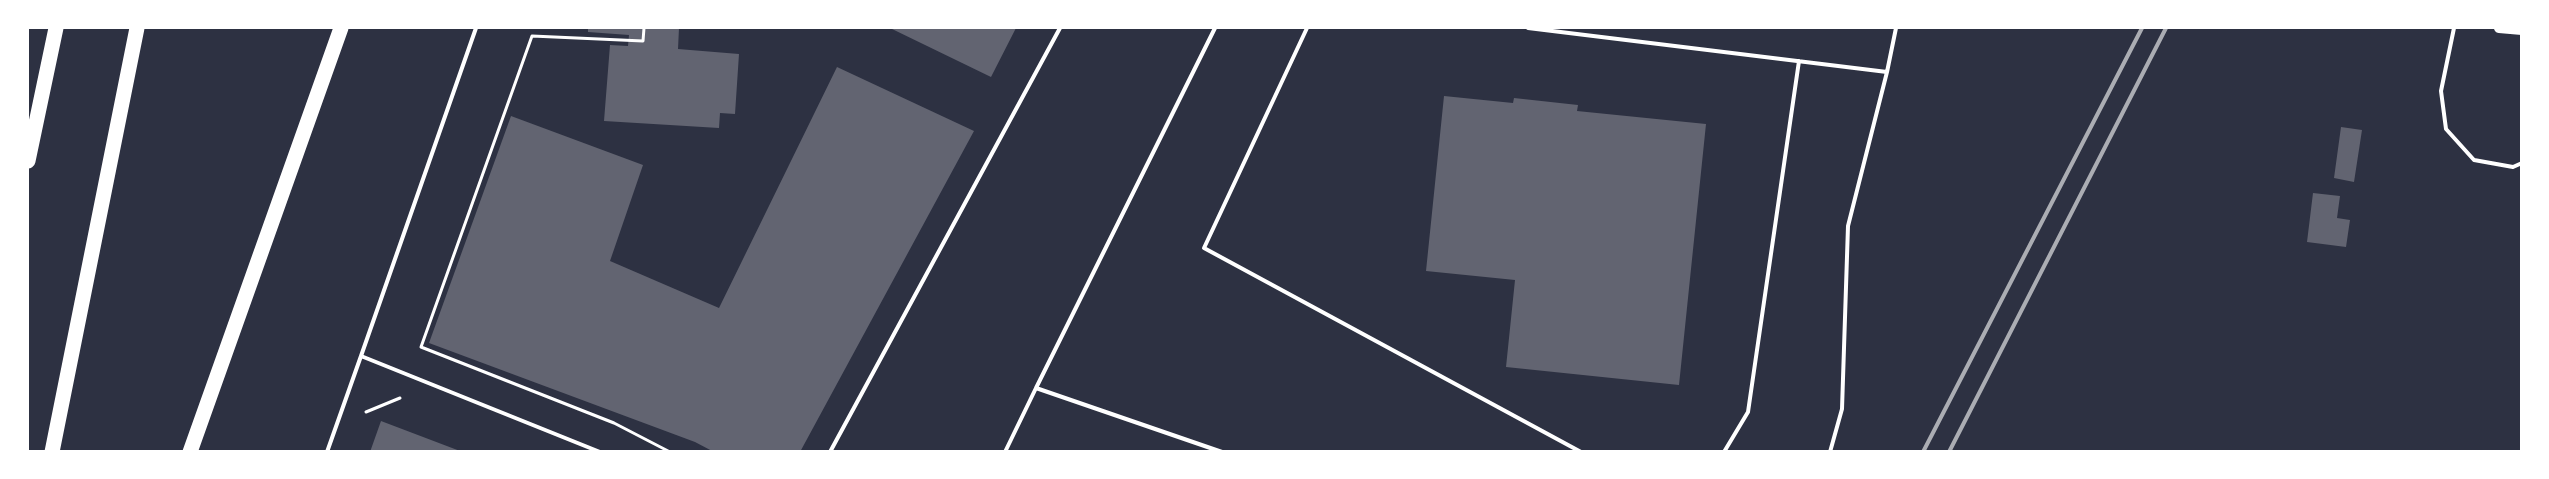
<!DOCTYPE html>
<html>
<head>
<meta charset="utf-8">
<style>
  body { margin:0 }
  #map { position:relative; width:2549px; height:479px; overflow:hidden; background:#2d3142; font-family:"Fira Sans Condensed",sans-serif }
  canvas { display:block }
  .frame { position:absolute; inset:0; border:29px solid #fff; pointer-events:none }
</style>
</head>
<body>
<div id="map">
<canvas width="2549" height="479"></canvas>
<div class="frame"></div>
</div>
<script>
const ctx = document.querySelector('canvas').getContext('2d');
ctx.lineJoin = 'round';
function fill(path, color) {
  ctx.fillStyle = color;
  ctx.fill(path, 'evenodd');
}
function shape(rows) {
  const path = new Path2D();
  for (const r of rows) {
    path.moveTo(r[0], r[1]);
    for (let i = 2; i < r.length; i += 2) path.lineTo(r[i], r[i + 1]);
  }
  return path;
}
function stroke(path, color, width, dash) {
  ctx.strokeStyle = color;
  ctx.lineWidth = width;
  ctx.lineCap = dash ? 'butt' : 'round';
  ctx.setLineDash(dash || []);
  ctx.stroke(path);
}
const building = shape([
  [588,28,679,28,678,49,739,54,735,114,720,113,719,128,604,121,610,45,628,46,629,35,588,32],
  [890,28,1016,28,991,77],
  [837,67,974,131,800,452,714,452,695,442,429,343,511,116,643,165,610,261,719,308],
  [1444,96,1513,103,1514,98,1578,105,1577,111,1706,124,1679,385,1506,367,1515,280,1426,271],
  [2341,127,2362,130,2354,182,2334,178],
  [2313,193,2340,196,2337,218,2350,220,2346,247,2307,242],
  [381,421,460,451,460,452,370,452]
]);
const path = shape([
  [644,28,643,41,532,36,421,347,614,423,670,452],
  [366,412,400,398]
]);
const service = shape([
  [476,28,361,356,600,452],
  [1215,28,1036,388,1222,452],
  [1307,28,1204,248,1581,452],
  [1528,28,1887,72,1896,28],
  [2454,28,2441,91,2446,129,2474,160,2513,167,2522,163],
  [327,452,361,356],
  [830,452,1060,28],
  [1005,452,1036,388],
  [1724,452,1748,412,1799,61],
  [1830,452,1842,409,1848,226,1887,72]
]);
const secondary = shape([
  [2499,28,2522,30]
]);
const motorway = shape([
  [28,161,56,28],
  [52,452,137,28],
  [190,452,341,28]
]);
const rail = shape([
  [1923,452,2142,28],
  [1949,452,2166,28]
]);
fill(building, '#626471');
stroke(path, '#fff', 3);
stroke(service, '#fff', 4);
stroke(secondary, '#fff', 10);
stroke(motorway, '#fff', 15);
stroke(rail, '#abadb3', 4);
</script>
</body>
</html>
